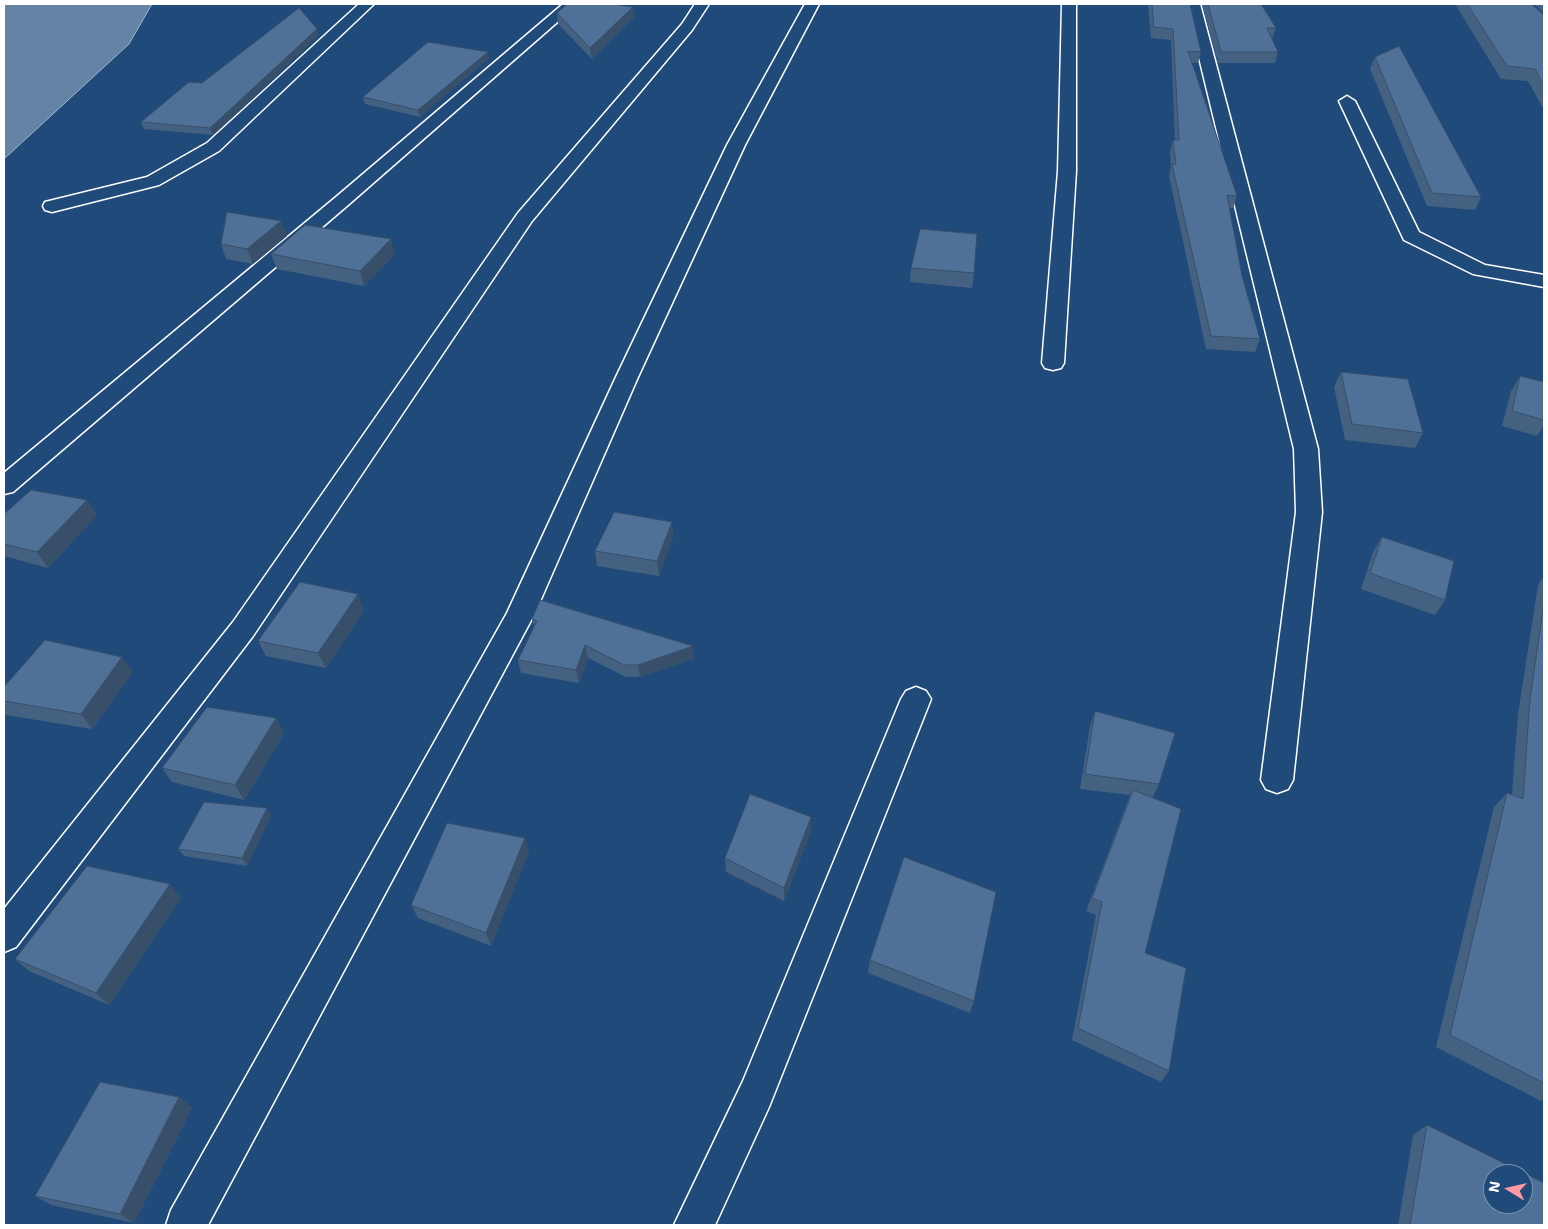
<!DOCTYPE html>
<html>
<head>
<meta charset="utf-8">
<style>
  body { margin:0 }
  #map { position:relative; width:1548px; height:1229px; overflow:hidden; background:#1f4a7a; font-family:"Shantell Sans",sans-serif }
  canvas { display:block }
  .frame { position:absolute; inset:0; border:5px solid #fff; pointer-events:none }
  .north { position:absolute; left:1483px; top:1164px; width:50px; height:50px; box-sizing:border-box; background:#1f4a7a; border:1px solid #7992af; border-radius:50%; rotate:279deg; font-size:14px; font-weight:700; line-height:20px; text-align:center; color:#fff }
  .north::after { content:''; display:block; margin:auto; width:18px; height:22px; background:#ff9aa2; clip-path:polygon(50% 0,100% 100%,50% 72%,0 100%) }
</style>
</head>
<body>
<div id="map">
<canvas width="1548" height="1229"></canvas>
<div class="frame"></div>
<div class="north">N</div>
</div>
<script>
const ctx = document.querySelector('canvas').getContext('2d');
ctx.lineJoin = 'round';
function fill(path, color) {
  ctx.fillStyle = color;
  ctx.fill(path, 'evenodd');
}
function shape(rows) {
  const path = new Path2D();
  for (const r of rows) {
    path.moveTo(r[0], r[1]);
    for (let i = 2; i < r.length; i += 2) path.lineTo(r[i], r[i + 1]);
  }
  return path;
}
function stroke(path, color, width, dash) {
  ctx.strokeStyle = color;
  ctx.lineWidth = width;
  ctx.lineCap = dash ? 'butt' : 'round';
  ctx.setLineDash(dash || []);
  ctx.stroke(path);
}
const water = shape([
  [4,4,152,4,129,44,4,159,4,4]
]);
const street = shape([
  [359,4,374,4,219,151,159,185,52,212,45,210,43,206,45,202,147,177,207,143,359,4],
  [563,4,578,4,348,205,13,492,4,494,4,473,336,197,563,4],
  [695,4,709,4,692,30,532,221,253,636,16,947,4,952,4,909,233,622,518,213,682,24,695,4],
  [805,4,819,4,745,145,638,377,535,613,208,1225,166,1225,171,1210,507,613,616,377,727,145,805,4],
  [1062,4,1076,4,1076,171,1064,363,1061,368,1053,370,1045,368,1042,363,1058,171,1062,4],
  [1186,4,1200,4,1318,449,1322,512,1293,780,1288,789,1277,793,1266,789,1261,780,1296,512,1294,449,1186,4],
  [1347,96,1355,101,1419,232,1485,265,1544,275,1544,287,1473,274,1404,240,1339,101,1347,96],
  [916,687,926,691,931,699,769,1107,715,1225,674,1225,743,1081,901,699,906,691,916,687]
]);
const wall = shape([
  [1148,4,1190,4,1201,52,1198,63,1191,63,1237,196,1233,208,1229,208,1242,276,1260,339,1255,352,1206,349,1169,176,1171,166,1170,152,1173,140,1175,140,1171,40,1151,38],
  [1202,4,1261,4,1276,28,1272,39,1278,52,1275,63,1218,63],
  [1455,4,1531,4,1544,15,1544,110,1528,81,1501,79],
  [1534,4,1544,4,1544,13],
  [633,7,634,17,592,59,558,24,557,13],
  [319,35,213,135,144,129,141,122,202,83],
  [1375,57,1481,197,1475,210,1427,206,1370,69],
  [489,58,420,117,365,104,363,97],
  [287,236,253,264,226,259,221,244],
  [271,254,395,254,364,286,277,269],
  [911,268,974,273,972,288,910,282],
  [1341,372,1423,433,1415,448,1345,440,1334,387],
  [1520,376,1544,382,1544,425,1537,436,1502,426,1511,391],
  [87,500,97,515,48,568,4,556,4,514],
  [672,522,673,537,659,576,597,566,595,551],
  [1382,537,1445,600,1435,615,1361,589,1373,552],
  [1544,576,1544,1099,1541,1101,1436,1047,1494,807,1507,793,1512,794,1518,714,1538,585],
  [364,610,326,668,266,656,258,641],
  [532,619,693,646,694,659,640,677,626,677,588,658,579,683,521,673,518,660,534,627],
  [133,672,92,729,6,715,4,713,4,687],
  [1095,711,1159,784,1152,798,1145,953,1169,1071,1161,1082,1072,1040,1096,915,1086,911,1130,795,1080,789,1090,726],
  [276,718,284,733,244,800,172,782,162,768],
  [267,808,271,815,247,866,184,856,178,849],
  [811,817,811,831,784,901,726,872,725,858],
  [529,852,491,946,418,918,411,905],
  [181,898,109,1005,29,971,15,959],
  [870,960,974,1001,970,1013,868,973],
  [179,1097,192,1108,134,1223,51,1205,35,1196],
  [1427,1125,1544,1225,1398,1225,1413,1135]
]);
const shadedWall = shape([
  [633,7,634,17,592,59,590,48],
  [317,29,319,35,213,135,210,128],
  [488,52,489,58,420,117,418,110],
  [281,221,287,236,253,264,247,249],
  [391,239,395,254,364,286,360,271],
  [87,500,97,515,48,568,37,552],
  [672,522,673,537,659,576,657,561],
  [358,594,364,610,326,668,318,653],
  [585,645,588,658,579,683,576,670],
  [693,646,694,659,640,677,638,665],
  [122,657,133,672,92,729,81,714],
  [276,718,284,733,244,800,235,785],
  [267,808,271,815,247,866,242,858],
  [811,817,811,831,784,901,784,888],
  [525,838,529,852,491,946,486,933],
  [170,884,181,898,109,1005,96,993],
  [179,1097,192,1108,134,1223,120,1214]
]);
const building = shape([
  [567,4,613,4,633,7,590,48,557,13,567,4],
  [1152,4,1190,4,1201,52,1188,51,1237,196,1227,195,1242,276,1260,339,1211,336,1172,164,1176,164,1173,140,1179,140,1173,29,1154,27,1152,4],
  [1208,4,1261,4,1276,28,1267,28,1278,52,1221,52,1208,4],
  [1467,4,1531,4,1544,15,1544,86,1535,69,1507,66,1467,4],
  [299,8,317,29,210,128,141,122,189,82,202,83,299,8],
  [428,42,488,52,418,110,363,97,428,42],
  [1399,46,1481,197,1432,193,1375,57,1399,46],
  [227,212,281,221,247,249,221,244,227,212],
  [305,225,391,239,360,271,271,254,305,225],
  [920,229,977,234,974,273,911,268,920,229],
  [1341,372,1408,379,1423,433,1352,424,1341,372],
  [1520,376,1544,382,1544,420,1512,411,1520,376],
  [31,490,87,500,37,552,4,544,4,514,31,490],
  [614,512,672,522,657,561,595,551,614,512],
  [1382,537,1454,561,1445,600,1370,573,1382,537],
  [300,582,358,594,318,653,258,641,300,582],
  [540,600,693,646,638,665,624,665,585,645,576,670,518,660,537,621,532,619,540,600],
  [1544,603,1544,1083,1450,1035,1507,793,1523,799,1530,699,1544,603],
  [45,640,122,657,81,714,4,701,4,687,45,640],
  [207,707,276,718,235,785,162,768,207,707],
  [1095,711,1175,733,1159,784,1085,774,1095,711],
  [1133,790,1181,809,1145,953,1186,968,1169,1071,1078,1028,1102,902,1092,898,1133,790],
  [750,794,811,817,784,888,725,858,750,794],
  [204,802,267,808,242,858,178,849,204,802],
  [447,823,525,838,486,933,411,905,447,823],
  [904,857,996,892,974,1001,870,960,904,857],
  [87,866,170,884,96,993,15,959,87,866],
  [100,1082,179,1097,120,1214,35,1196,100,1082],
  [1427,1125,1544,1183,1544,1225,1410,1225,1427,1125],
  [1493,1174,1523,1174,1523,1204,1493,1204,1493,1174]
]);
fill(water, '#6583a4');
stroke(water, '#a3b5c8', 1);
stroke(street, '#fff', 3);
fill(street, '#1f4a7a');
fill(wall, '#456182');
fill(shadedWall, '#384f6a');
fill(building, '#507197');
stroke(building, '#384f6a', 1);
</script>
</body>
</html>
